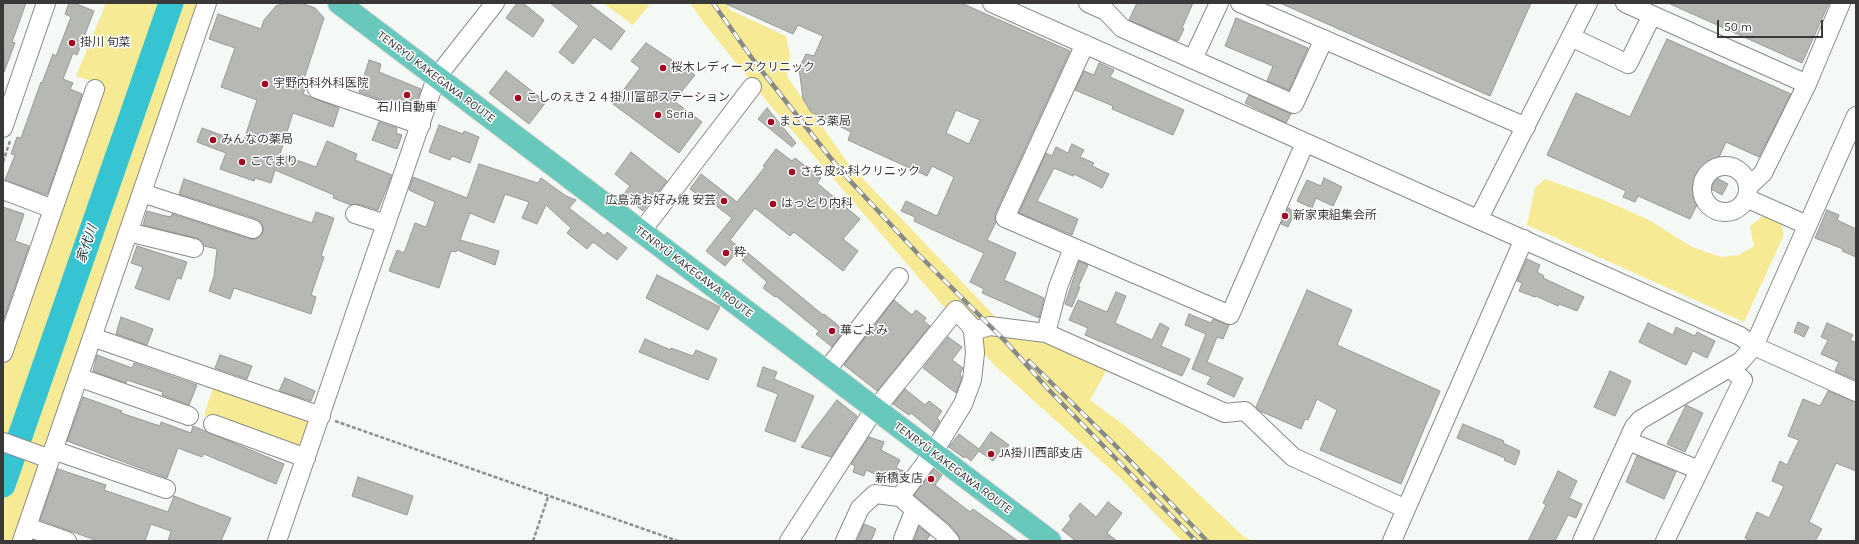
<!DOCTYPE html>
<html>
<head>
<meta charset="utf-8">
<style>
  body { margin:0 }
  #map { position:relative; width:1859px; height:544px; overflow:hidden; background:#f5f9f6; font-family:Karla,sans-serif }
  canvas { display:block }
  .frame { position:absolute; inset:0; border:4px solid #383938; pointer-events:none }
  .scale { position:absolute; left:1717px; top:20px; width:106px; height:18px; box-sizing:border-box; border:2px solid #383938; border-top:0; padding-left:5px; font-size:12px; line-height:14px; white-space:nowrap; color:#383938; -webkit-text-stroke:3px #fff; paint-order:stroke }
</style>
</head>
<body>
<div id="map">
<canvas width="1859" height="544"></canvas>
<div class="frame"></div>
<div class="scale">50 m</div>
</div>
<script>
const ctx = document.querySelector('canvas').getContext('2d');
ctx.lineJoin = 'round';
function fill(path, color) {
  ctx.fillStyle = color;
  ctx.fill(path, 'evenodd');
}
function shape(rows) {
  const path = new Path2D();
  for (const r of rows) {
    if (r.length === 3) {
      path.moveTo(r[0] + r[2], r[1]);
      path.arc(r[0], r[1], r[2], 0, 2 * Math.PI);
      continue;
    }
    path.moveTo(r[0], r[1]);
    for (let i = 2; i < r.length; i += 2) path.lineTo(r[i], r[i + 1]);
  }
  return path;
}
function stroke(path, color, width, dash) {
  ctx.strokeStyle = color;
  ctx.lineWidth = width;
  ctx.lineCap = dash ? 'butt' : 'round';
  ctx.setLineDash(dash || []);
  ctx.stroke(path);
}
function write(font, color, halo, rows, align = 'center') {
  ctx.font = font + ' Karla,"Noto Sans JP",sans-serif';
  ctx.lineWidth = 3;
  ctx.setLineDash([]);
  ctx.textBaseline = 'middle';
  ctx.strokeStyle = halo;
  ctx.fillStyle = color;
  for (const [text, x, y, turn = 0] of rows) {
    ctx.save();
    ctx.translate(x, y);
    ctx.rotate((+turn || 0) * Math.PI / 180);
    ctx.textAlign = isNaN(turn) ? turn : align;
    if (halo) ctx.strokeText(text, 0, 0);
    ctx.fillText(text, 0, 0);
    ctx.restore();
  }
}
const green = shape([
  [106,3,207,3,22,541,3,541,3,356,102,84,76,76],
  [603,3,651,3,633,25],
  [690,3,727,3,730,10,786,36,790,55,787,76,847,162,1007,329,1046,333,1109,366,1090,400,1124,425,1161,458,1244,537,1254,541,1182,541,1121,479,994,365,765,99,704,23],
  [1545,179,1599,198,1649,220,1692,247,1721,257,1739,255,1754,246,1750,226,1763,216,1781,223,1784,235,1744,322,1527,225,1535,188],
  [215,382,315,419,304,453,204,415]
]);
const river = shape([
  [3,485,171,3]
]);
const building = shape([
  [3,3,26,3,12,42,15,43,4,72,3,3],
  [69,3,74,3,94,11,77,55,73,53,63,79,73,83,70,89,82,94,48,193,46,195,5,180,15,155,11,154,17,137,21,138,41,82,42,83,53,54,56,56,71,17,65,14,69,3],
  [284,3,301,3,315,8,324,18,304,79,308,81,303,94,339,108,333,127,293,113,280,154,316,167,327,141,357,154,355,160,392,175,378,210,358,204,351,205,333,198,334,195,275,170,271,183,255,178,254,181,220,169,226,153,197,142,202,128,243,143,257,100,221,87,235,48,209,39,218,14,261,29,264,20,276,6,284,3],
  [517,3,523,3,544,20,533,37,506,18,517,3],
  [550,3,588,3,625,31,611,50,594,37,573,64,559,52,579,26,550,3],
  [724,3,961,3,1070,51,995,214,996,222,987,240,1016,253,1004,280,1044,298,1039,318,982,293,984,289,970,282,984,253,931,229,914,221,915,217,901,211,906,201,937,216,954,177,932,166,927,176,848,140,851,132,811,112,803,99,799,68,806,54,814,56,823,36,798,25,793,34,724,3],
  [956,110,980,120,969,144,946,133,956,110],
  [1137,3,1193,3,1182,28,1184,29,1178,41,1129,20,1137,3],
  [1280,3,1531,3,1490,96,1280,3],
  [1668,3,1829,3,1802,63,1668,3],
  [1236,18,1308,48,1289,90,1267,81,1273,66,1225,46,1236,18],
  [1667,39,1791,94,1759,157,1726,142,1711,175,1728,184,1722,195,1706,186,1690,219,1638,196,1635,202,1623,197,1626,191,1547,155,1576,93,1630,117,1667,39],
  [646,43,695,75,674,101,702,122,679,153,613,104,640,68,631,61,646,43],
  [369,60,381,64,379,72,421,89,414,109,405,105,404,108,359,92,369,60],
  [1099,63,1114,70,1110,77,1184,110,1173,135,1112,109,1113,106,1075,90,1084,71,1094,75,1099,63],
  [506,71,546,102,529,124,489,93,506,71],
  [1249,95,1291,114,1286,123,1245,103,1249,95],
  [767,108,796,143,792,147,758,119,767,108],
  [379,122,397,128,396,133,402,135,397,149,372,140,379,122],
  [439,125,463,134,464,131,479,137,470,163,452,156,450,160,429,152,439,125],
  [1072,144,1084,150,1080,157,1094,163,1092,166,1109,174,1102,188,1074,174,1073,176,1054,168,1037,201,1078,219,1072,235,1019,213,1046,153,1052,156,1056,147,1068,153,1072,144],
  [776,149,792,161,795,158,821,178,817,183,860,219,843,239,858,251,843,271,794,232,790,236,755,208,730,240,740,248,725,266,706,251,732,218,706,198,704,199,690,189,701,174,737,202,765,167,763,166,776,149],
  [631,152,667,181,643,211,623,195,630,186,615,174,631,152],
  [479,164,538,183,541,178,566,196,576,200,569,208,605,236,607,232,627,248,617,260,593,242,587,249,567,233,571,228,546,205,537,224,522,218,529,202,505,194,494,223,470,213,460,240,499,251,495,265,457,250,456,252,451,251,439,288,389,271,397,250,404,253,415,223,426,227,435,202,409,190,413,177,467,198,479,164],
  [1324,178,1342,187,1333,206,1316,198,1312,208,1297,201,1307,180,1321,186,1324,178],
  [184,179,312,223,316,212,334,218,321,256,324,257,311,295,316,297,311,314,234,288,230,299,209,291,214,276,217,249,204,246,201,241,196,238,143,225,147,211,166,216,171,217,172,214,250,239,256,239,260,236,263,232,263,226,257,219,179,194,184,179],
  [3,207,24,214,15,241,29,246,3,321,3,207],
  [1288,208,1295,212,1288,227,1281,224,1288,208],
  [1827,210,1839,215,1837,220,1856,229,1856,257,1842,251,1843,249,1815,238,1827,210],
  [137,246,187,262,181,279,177,278,169,300,135,288,143,267,131,263,137,246],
  [748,253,823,315,824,314,844,330,832,347,816,334,819,331,776,296,775,297,763,288,767,282,742,260,748,253],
  [1527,259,1540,265,1537,272,1544,276,1543,278,1584,297,1577,311,1559,304,1558,306,1536,296,1535,297,1519,291,1522,283,1517,281,1527,259],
  [1079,261,1088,265,1078,287,1080,287,1072,307,1065,304,1079,261],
  [657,275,720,307,708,330,646,298,657,275],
  [1307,290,1352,310,1337,345,1440,391,1401,484,1320,450,1337,410,1317,399,1308,420,1305,419,1301,429,1260,411,1256,407,1307,290],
  [1116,292,1126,296,1115,323,1152,340,1160,323,1169,328,1161,346,1190,359,1182,376,1085,335,1088,328,1069,320,1078,300,1107,312,1116,292],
  [894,300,912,315,916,310,926,318,924,321,930,326,877,391,844,365,894,300],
  [1189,314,1211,323,1213,319,1229,325,1223,339,1217,337,1207,362,1243,378,1234,397,1207,384,1211,377,1192,369,1206,334,1185,325,1189,314],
  [121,317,153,329,147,345,116,334,121,317],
  [1798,322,1809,327,1804,337,1794,332,1798,322],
  [1648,323,1673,335,1676,327,1695,336,1697,332,1715,341,1707,358,1693,351,1686,365,1639,342,1648,323],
  [1827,323,1853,335,1850,340,1856,343,1856,380,1835,371,1839,362,1821,354,1828,340,1821,337,1827,323],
  [948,337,962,347,952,360,963,368,960,374,962,378,956,393,923,368,948,337],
  [645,339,671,350,671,348,693,356,696,350,717,359,708,380,639,352,645,339],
  [97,355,132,368,134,363,197,385,189,405,162,395,163,392,127,380,126,383,93,371,97,355],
  [220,355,252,366,247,379,215,368,220,355],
  [763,367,777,372,774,379,814,396,795,442,765,431,778,394,757,386,763,367],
  [1610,371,1631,381,1615,416,1594,407,1610,371],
  [285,378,315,391,311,401,279,391,285,378],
  [905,389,925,405,929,401,942,411,937,418,940,421,934,432,911,413,909,415,893,404,905,389],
  [1828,391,1856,402,1856,471,1836,463,1809,522,1822,529,1815,541,1751,541,1745,538,1757,512,1769,518,1784,486,1772,481,1780,461,1787,465,1799,440,1788,436,1803,399,1820,406,1828,391],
  [83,397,122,411,121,413,160,426,161,422,191,433,193,426,284,464,276,484,204,454,202,457,178,448,167,478,67,441,83,397],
  [837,400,857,416,831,457,801,447,837,400],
  [1686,405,1703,413,1685,452,1667,444,1686,405],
  [1463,424,1504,441,1503,443,1520,451,1515,465,1504,460,1505,458,1457,438,1463,424],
  [991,432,1009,445,1004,452,1000,451,993,461,979,451,971,461,965,456,964,458,949,447,959,434,979,449,991,432],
  [869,437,884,442,881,450,900,460,896,468,906,472,897,484,866,470,864,476,853,472,855,466,851,464,869,437],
  [1637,456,1676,472,1664,499,1626,482,1637,456],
  [58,469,106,485,104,490,168,512,174,496,231,518,221,541,168,541,171,531,151,524,145,541,98,541,40,520,58,469],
  [934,469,942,475,935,485,970,512,973,509,1018,541,960,541,958,534,950,525,914,495,934,469],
  [1558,471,1577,481,1569,498,1582,504,1576,518,1568,515,1555,541,1528,541,1546,505,1543,503,1558,471],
  [358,477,413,496,407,515,352,496,358,477],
  [1108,502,1122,513,1107,533,1117,541,1076,541,1062,530,1071,519,1069,516,1080,503,1096,517,1108,502],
  [864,524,876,529,871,541,857,541,864,524],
  [919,527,930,535,926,541,914,541,919,527]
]);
const path = shape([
  [3,162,10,141],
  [335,421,678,541],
  [533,541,548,497]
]);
const minor = shape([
  [992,3,1740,336,1754,346,1856,392],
  [1088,3,1106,11,1122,28,1294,104,1324,39],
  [1240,3,1526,127],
  [1652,15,1807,84],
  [1571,37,1628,64,1652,15,1625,3],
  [1085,44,1005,218,1230,315,1305,143],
  [1193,59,1219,3],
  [317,89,421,125],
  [3,128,46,3],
  [1725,189,23],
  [1748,187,1763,173,1807,84,1841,3],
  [3,190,53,209],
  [142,193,253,229],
  [1746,198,1807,225],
  [355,214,386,224],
  [1479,218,1588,3],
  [128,232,194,248],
  [641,232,752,87],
  [1046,333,1058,287,1073,248],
  [92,337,321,416],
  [3,353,95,89],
  [826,371,899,277],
  [78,377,189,416],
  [213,424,306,458],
  [1628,441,1699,470],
  [3,442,50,459],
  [53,450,166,489],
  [27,527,67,541],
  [903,539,915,509],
  [22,541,207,3],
  [277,541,436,78,495,3],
  [789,541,870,416,956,310,970,325,973,331,990,326,1046,333,1225,413,1245,411,1293,457,1406,509],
  [845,541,860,508,875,494,900,497],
  [950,541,942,532,900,497,933,453,963,404,972,380,975,353,973,331],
  [1392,541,1524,239],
  [1582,541,1634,427,1640,420,1741,361,1754,346,1856,116],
  [1665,541,1743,380,1730,368]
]);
const major = shape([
  [339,3,1050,541]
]);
const rail = shape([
  [713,3,754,61,840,170,919,255,1006,342,1048,389,1196,541],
  [1029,361,1114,444,1207,541]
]);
const markers = [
  [72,43,4,"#a30622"],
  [663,68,4,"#a30622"],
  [265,84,4,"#a30622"],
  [407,95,4,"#a30622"],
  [518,98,4,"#a30622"],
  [658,115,4,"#a30622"],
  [771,122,4,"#a30622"],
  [213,140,4,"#a30622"],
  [242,162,4,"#a30622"],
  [792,172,4,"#a30622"],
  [724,201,4,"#a30622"],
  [773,204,4,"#a30622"],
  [1285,216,4,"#a30622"],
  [726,253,4,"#a30622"],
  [832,331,4,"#a30622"],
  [991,454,4,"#a30622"],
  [931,479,4,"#a30622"]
];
const poiNames = [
  ["掛川 旬菜",80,43],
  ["桜木レディースクリニック",671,68],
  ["宇野内科外科医院",273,84],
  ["こしのえき２４掛川富部ステーション",526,98],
  ["石川自動車",407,108,"center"],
  ["Seria",666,115],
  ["まごころ薬局",779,122],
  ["みんなの薬局",221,140],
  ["こでまり",250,162],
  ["さち皮ふ科クリニック",800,172],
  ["広島流お好み焼 安芸",716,201,"right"],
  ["はっとり内科",781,204],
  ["新家東組集会所",1293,216],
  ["粋",734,253],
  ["華ごよみ",840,331],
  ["JA掛川西部支店",999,454],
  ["新橋支店",923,479,"right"]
];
const streetNames = [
  ["TENRYŪ KAKEGAWA ROUTE",436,77,37],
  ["TENRYŪ KAKEGAWA ROUTE",694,272,37],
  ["TENRYŪ KAKEGAWA ROUTE",953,468,37]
];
const waterNames = [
  ["家代川",87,244,-71]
];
fill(green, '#f7ea94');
stroke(river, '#37c4d2', 25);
fill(building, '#b6b8b4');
stroke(building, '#989996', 1);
stroke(minor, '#878a87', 20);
stroke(major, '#d3d3d3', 24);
stroke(path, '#8e908f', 2.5, [4, 2]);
stroke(minor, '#fff', 18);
stroke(major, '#67c8bb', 22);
stroke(rail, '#888a89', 4.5);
stroke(rail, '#fff', 3, [9]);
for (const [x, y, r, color] of markers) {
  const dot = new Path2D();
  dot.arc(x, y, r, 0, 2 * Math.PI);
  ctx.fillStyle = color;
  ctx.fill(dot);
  stroke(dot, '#fff', 1.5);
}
write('12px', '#383938', '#fff', poiNames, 'left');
write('12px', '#383938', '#fff', streetNames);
write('italic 13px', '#21383b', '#fff', waterNames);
</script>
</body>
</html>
